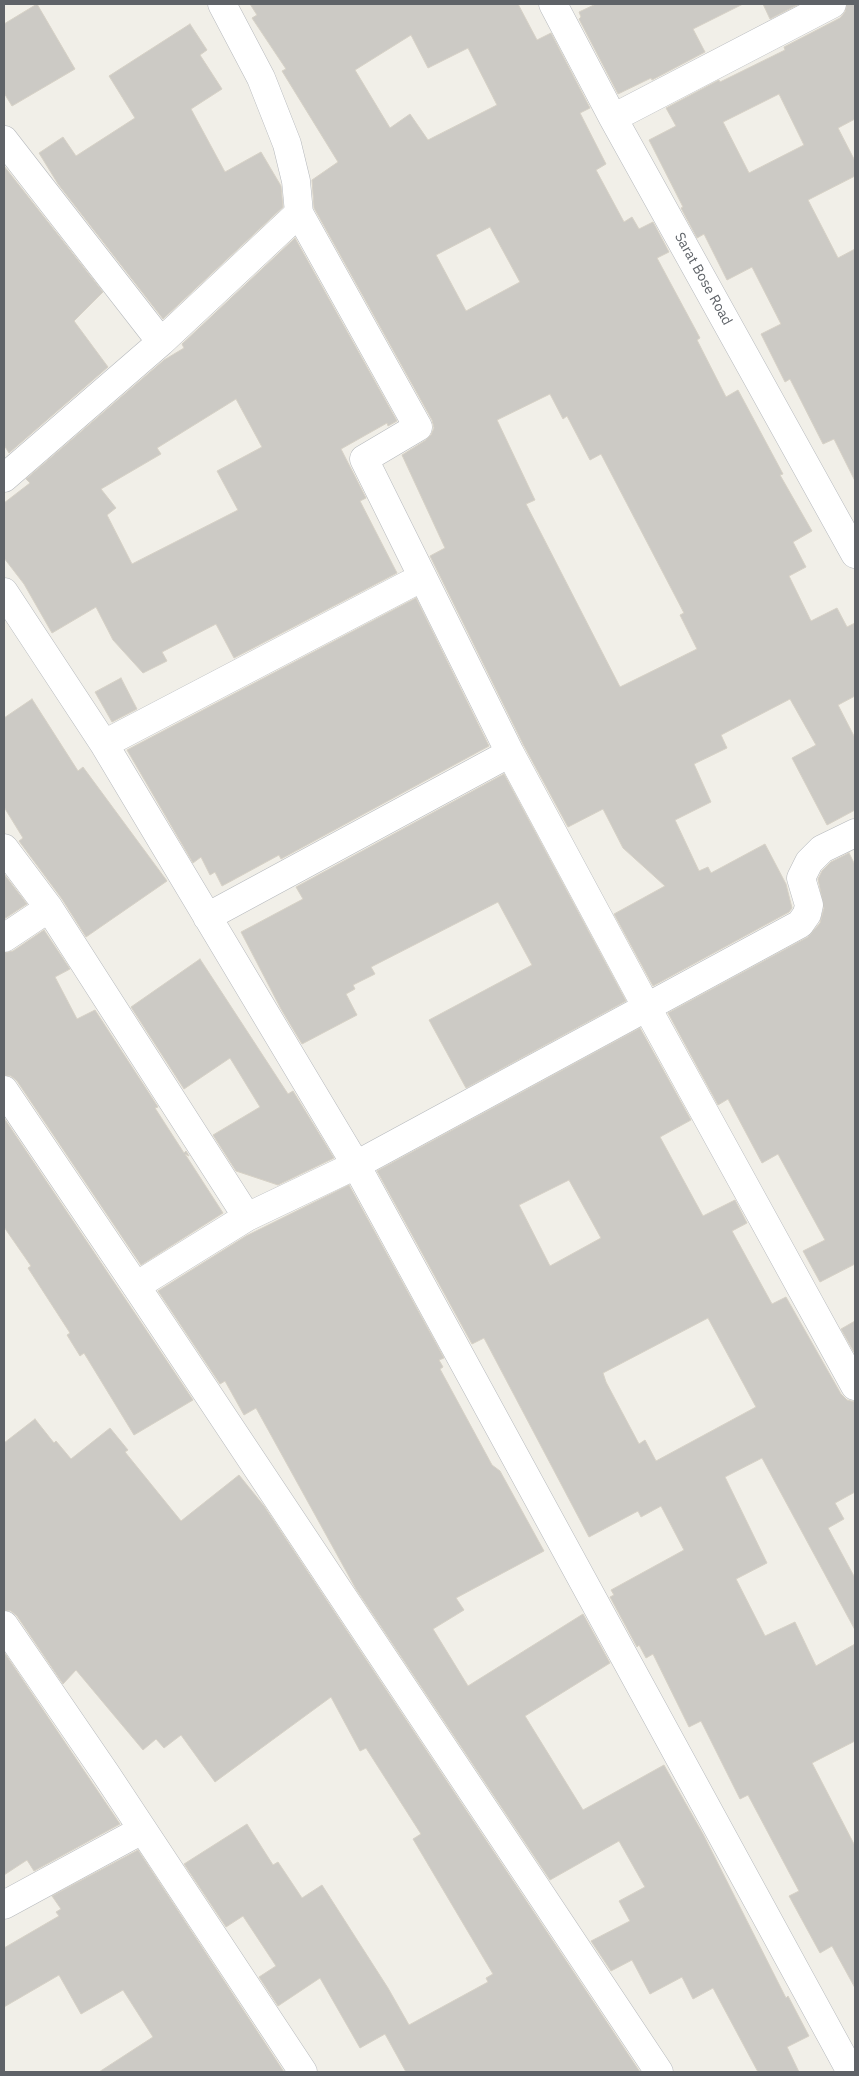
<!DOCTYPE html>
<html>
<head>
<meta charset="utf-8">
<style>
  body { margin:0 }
  #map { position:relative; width:859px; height:2076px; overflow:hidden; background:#f1efe8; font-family:"IBM Plex Sans",sans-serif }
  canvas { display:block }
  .frame { position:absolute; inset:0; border:5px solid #5f6368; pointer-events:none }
</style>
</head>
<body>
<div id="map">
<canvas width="859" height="2076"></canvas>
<div class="frame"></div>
</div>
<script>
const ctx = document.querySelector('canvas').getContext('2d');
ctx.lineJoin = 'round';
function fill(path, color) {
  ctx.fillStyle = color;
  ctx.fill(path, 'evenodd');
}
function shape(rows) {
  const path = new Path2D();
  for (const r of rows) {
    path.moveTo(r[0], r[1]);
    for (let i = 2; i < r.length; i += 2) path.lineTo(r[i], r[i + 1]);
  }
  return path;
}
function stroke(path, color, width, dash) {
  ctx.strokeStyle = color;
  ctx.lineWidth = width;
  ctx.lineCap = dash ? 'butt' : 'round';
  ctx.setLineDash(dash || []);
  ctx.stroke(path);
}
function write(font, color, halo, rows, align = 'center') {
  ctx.font = font + ' "IBM Plex Sans",sans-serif';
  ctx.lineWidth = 4;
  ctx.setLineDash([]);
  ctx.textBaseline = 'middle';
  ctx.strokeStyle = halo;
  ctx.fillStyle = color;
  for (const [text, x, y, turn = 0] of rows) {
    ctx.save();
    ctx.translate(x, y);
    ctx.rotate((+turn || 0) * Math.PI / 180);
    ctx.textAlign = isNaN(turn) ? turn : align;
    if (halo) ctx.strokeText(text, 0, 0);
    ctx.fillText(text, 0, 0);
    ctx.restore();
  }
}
const building = shape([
  [37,4,75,69,12,106,4,93,4,24,37,4],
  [250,4,518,4,537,40,551,33,590,108,580,113,606,164,596,170,624,222,632,217,639,229,653,222,669,252,657,258,700,338,697,340,726,397,738,390,783,474,780,475,812,531,793,542,806,567,789,576,811,621,837,608,847,627,855,623,855,696,838,705,855,738,855,810,827,825,792,758,816,745,790,699,721,735,727,748,694,764,711,802,675,820,699,871,708,867,711,873,765,844,786,884,792,908,789,912,653,986,614,914,665,886,623,848,603,809,568,827,524,746,430,556,445,548,402,455,426,440,431,435,434,428,432,420,314,208,312,180,338,162,282,71,286,69,252,18,257,15,250,4],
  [411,35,428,68,468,48,497,105,428,140,410,114,390,128,355,70,411,35],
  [490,227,520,282,466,311,436,255,490,227],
  [550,394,563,419,567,416,590,460,601,454,684,613,680,615,697,649,620,687,526,504,535,500,497,420,550,394],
  [596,4,743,4,693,29,705,52,652,80,651,78,618,94,579,19,581,17,579,12,596,4],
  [763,4,799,4,770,19,763,4],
  [847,4,855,4,855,119,838,128,855,161,855,176,808,200,838,258,855,249,855,481,834,439,823,444,790,379,785,382,761,334,781,324,752,267,727,280,704,234,697,238,681,208,683,207,649,140,676,126,666,108,719,80,720,82,785,50,784,47,840,18,845,12,847,4],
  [779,94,804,145,749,173,723,122,779,94],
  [190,24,207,50,200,55,222,89,191,109,225,172,261,152,281,186,283,207,163,319,58,184,39,153,63,137,76,156,135,118,109,76,190,24],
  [4,166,103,292,74,321,108,367,9,453,4,445,4,166],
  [295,238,397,421,388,426,387,423,341,449,366,498,360,501,397,573,234,658,216,624,162,652,167,661,143,673,113,640,96,607,52,633,24,584,4,558,4,503,30,483,26,479,164,360,184,348,182,344,295,238],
  [236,399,262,447,217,471,238,510,132,564,107,515,116,508,101,489,161,454,157,448,236,399],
  [416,598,489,746,281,859,279,855,222,886,215,872,210,875,201,857,193,863,127,750,416,598],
  [121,678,137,709,112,722,95,692,121,678],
  [32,699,78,771,83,767,167,881,86,937,62,899,19,841,23,838,4,807,4,718,32,699],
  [504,774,626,1001,466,1088,429,1020,532,965,498,902,371,967,375,974,353,985,355,989,346,994,357,1015,302,1044,281,1009,241,932,303,899,296,887,504,774],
  [849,853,855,865,855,1264,820,1282,803,1251,825,1240,778,1154,762,1163,728,1099,718,1105,668,1013,808,937,820,923,824,908,818,879,822,871,831,862,849,853],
  [4,874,27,904,4,919,4,874],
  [44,930,70,969,55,977,77,1019,95,1010,158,1107,155,1108,184,1153,186,1151,189,1156,185,1154,223,1213,141,1265,17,1081,11,1076,4,1075,4,953,13,951,44,930],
  [200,959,288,1094,293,1091,334,1158,278,1185,236,1171,213,1135,260,1107,230,1058,184,1089,131,1007,200,959],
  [640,1028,691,1120,660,1137,703,1216,735,1200,747,1223,732,1231,772,1304,786,1297,841,1394,847,1400,855,1402,855,1492,835,1503,844,1519,828,1528,855,1578,855,1630,762,1458,725,1477,767,1563,736,1579,765,1636,795,1622,816,1666,855,1644,855,1741,812,1763,855,1846,855,1988,832,1946,820,1953,789,1896,799,1891,748,1795,740,1799,701,1721,689,1727,653,1654,646,1658,639,1645,637,1647,610,1597,614,1595,611,1590,684,1550,661,1506,641,1517,638,1511,589,1537,484,1338,472,1344,377,1171,640,1028],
  [569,1180,601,1238,550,1266,519,1205,569,1180],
  [708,1318,756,1407,656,1461,645,1440,639,1444,606,1382,603,1373,708,1318],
  [4,1118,193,1400,134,1435,84,1353,80,1356,67,1335,70,1333,28,1268,31,1266,4,1227,4,1118],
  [349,1185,444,1358,439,1360,443,1367,440,1369,492,1465,500,1471,544,1551,456,1598,464,1610,433,1629,468,1686,583,1614,610,1663,525,1716,583,1810,664,1765,703,1834,786,1998,788,1996,809,2036,787,2047,799,2072,758,2072,713,1988,693,1999,682,1977,650,1994,632,1960,611,1971,591,1941,630,1921,619,1901,645,1887,619,1841,550,1880,356,1589,256,1408,244,1415,225,1381,220,1384,158,1291,246,1236,349,1185],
  [855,1321,855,1354,841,1329,855,1321],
  [35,1419,54,1443,56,1441,71,1459,110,1428,128,1450,125,1452,181,1521,239,1475,264,1506,640,2072,406,2072,385,2034,360,2048,320,1978,278,2006,259,1977,276,1966,243,1916,226,1927,184,1864,247,1824,273,1865,278,1862,302,1898,322,1885,388,1988,409,2025,488,1982,486,1978,493,1974,413,1839,421,1834,366,1748,360,1751,331,1697,215,1782,181,1735,164,1748,156,1739,143,1750,76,1670,63,1684,17,1616,11,1611,4,1610,4,1443,35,1419],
  [4,1652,120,1824,34,1871,27,1860,4,1875,4,1652],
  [138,1850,284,2072,99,2072,153,2037,123,1990,81,2014,59,1975,4,2007,4,1948,59,1916,56,1912,61,1909,52,1896,138,1850]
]);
const minor = shape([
  [222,4,261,78,287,144,296,181,299,213,418,427,364,459,510,753,646,1006,855,1386],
  [553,4,613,118,855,554],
  [613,118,832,4],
  [4,140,161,342],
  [4,478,161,342,299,213],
  [4,592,104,744,356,1165,851,2072],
  [104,744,421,578],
  [4,848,49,908,247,1217],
  [207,917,510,753],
  [4,938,49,908],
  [4,1090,136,1286,659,2072],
  [136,1286,247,1217,356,1165,800,924,807,914,809,905,801,878,809,862,822,849,855,833],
  [4,1625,106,1774,303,2072],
  [4,1905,142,1830]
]);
const streetNames = [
  ["Sarat Bose Road",703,279,61]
];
fill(building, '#cccac5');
stroke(building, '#d6d1c6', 1);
stroke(minor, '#b5b8bc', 29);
stroke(minor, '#fff', 28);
write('14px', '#5f6368', '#fff', streetNames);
</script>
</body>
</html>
